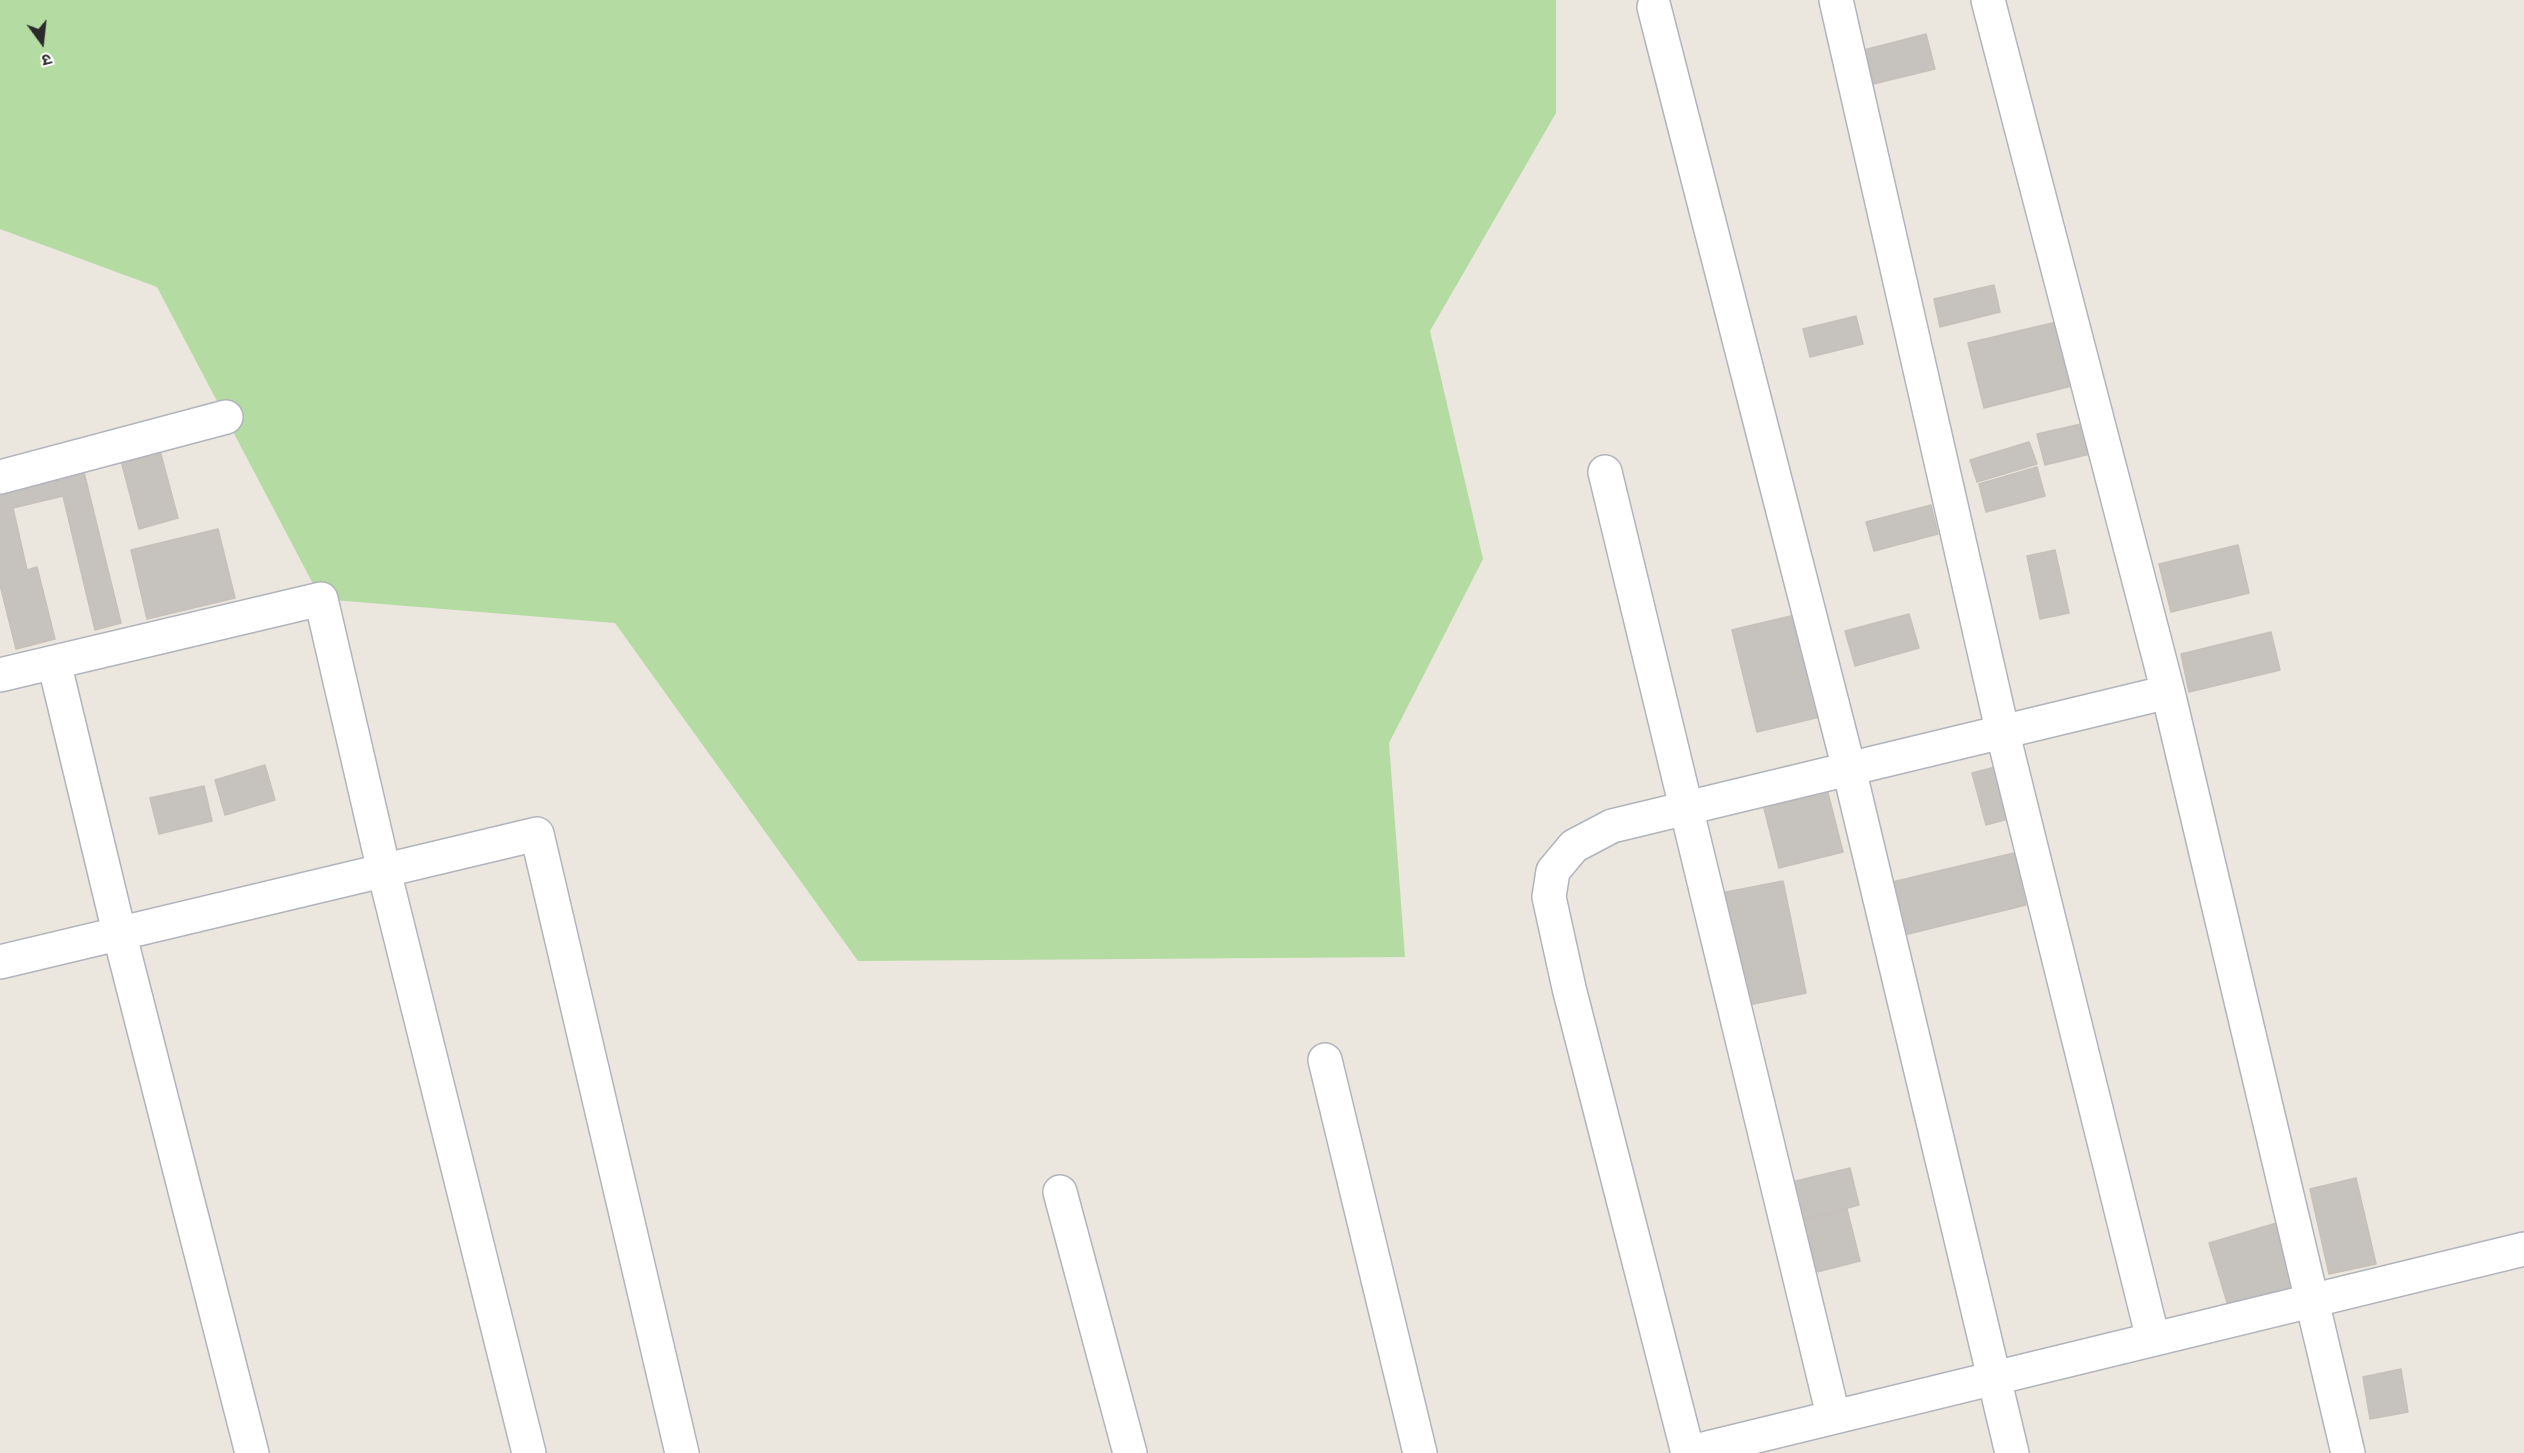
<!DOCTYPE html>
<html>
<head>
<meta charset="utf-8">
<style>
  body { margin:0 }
  #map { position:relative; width:2524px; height:1453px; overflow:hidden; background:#ebe6de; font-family:"Space Grotesk","Noto Sans Devanagari",sans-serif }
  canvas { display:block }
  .north { position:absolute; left:12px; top:12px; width:60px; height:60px; -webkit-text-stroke:4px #fff; paint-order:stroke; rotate:165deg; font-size:16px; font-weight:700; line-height:24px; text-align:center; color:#2b2b2b }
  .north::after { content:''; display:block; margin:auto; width:21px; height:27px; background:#2b2b2b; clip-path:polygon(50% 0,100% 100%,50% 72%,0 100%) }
</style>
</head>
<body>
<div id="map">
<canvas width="2524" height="1453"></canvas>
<div class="north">उ</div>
</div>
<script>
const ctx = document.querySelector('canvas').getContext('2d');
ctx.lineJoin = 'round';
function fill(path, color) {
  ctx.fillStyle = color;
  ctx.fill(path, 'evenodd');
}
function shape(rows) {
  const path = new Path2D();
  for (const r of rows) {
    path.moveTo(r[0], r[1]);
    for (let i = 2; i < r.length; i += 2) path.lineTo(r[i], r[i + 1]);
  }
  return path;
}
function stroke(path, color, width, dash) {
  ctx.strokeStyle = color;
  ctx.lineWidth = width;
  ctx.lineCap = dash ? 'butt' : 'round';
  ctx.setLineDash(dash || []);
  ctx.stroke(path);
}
const green = shape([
  [0,0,1556,0,1556,113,1430,331,1483,559,1389,743,1405,957,858,961,615,623,321,599,157,287,0,229]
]);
const building = shape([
  [1926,34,1935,69,1869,85,1860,51,1926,34],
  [1994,285,2000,312,1940,327,1934,299,1994,285],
  [1856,316,1863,344,1810,357,1803,329,1856,316],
  [2069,319,2084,383,1984,408,1968,343,2069,319],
  [2090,422,2098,452,2045,465,2037,434,2090,422],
  [2029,442,2037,464,1977,482,1970,460,2029,442],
  [159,447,178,518,139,529,120,457,159,447],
  [82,464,121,623,95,630,63,496,13,508,27,570,37,567,55,639,16,649,0,585,0,484,82,464],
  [2037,467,2045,496,1986,512,1979,484,2037,467],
  [1931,505,1938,534,1874,551,1866,522,1931,505],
  [218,529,235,598,147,619,131,550,218,529],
  [2238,545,2249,593,2171,612,2159,564,2238,545],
  [2055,550,2069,613,2040,619,2027,556,2055,550],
  [1799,614,1824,716,1757,732,1732,630,1799,614],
  [1909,614,1919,648,1855,666,1845,631,1909,614],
  [2271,632,2280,670,2189,692,2181,654,2271,632],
  [265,765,275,800,225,815,215,780,265,765],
  [1995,767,2008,819,1986,825,1972,773,1995,767],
  [1826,785,1843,852,1779,868,1762,800,1826,785],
  [204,786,212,821,159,834,150,798,204,786],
  [2014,853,2026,905,1896,937,1884,884,2014,853],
  [1783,881,1806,993,1744,1006,1721,893,1783,881],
  [1850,1168,1859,1205,1788,1223,1779,1185,1850,1168],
  [2356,1178,2376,1264,2329,1274,2310,1189,2356,1178],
  [1847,1209,1860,1261,1805,1275,1792,1223,1847,1209],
  [2280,1222,2299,1289,2229,1309,2209,1243,2280,1222],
  [2401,1369,2408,1412,2370,1419,2363,1377,2401,1369]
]);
const street = shape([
  [1836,0,2003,734,2153,1339],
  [1988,0,2168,692,2348,1453],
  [1654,7,1849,769,2012,1453],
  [1605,472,1833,1415],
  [0,477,226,417],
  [54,662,119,932,252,1453],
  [0,675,321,599,384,871,529,1453],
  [0,962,537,834,682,1453],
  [1325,1060,1420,1453],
  [1060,1192,1130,1453],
  [1687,1453,2524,1249],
  [1688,1453,1569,988,1549,897,1553,871,1574,846,1612,826,2168,692]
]);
fill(green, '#b4dba1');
fill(building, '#c6c2be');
stroke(building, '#c6c1b8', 1.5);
stroke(street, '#b2b4bd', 36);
stroke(street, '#fff', 33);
</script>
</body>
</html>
